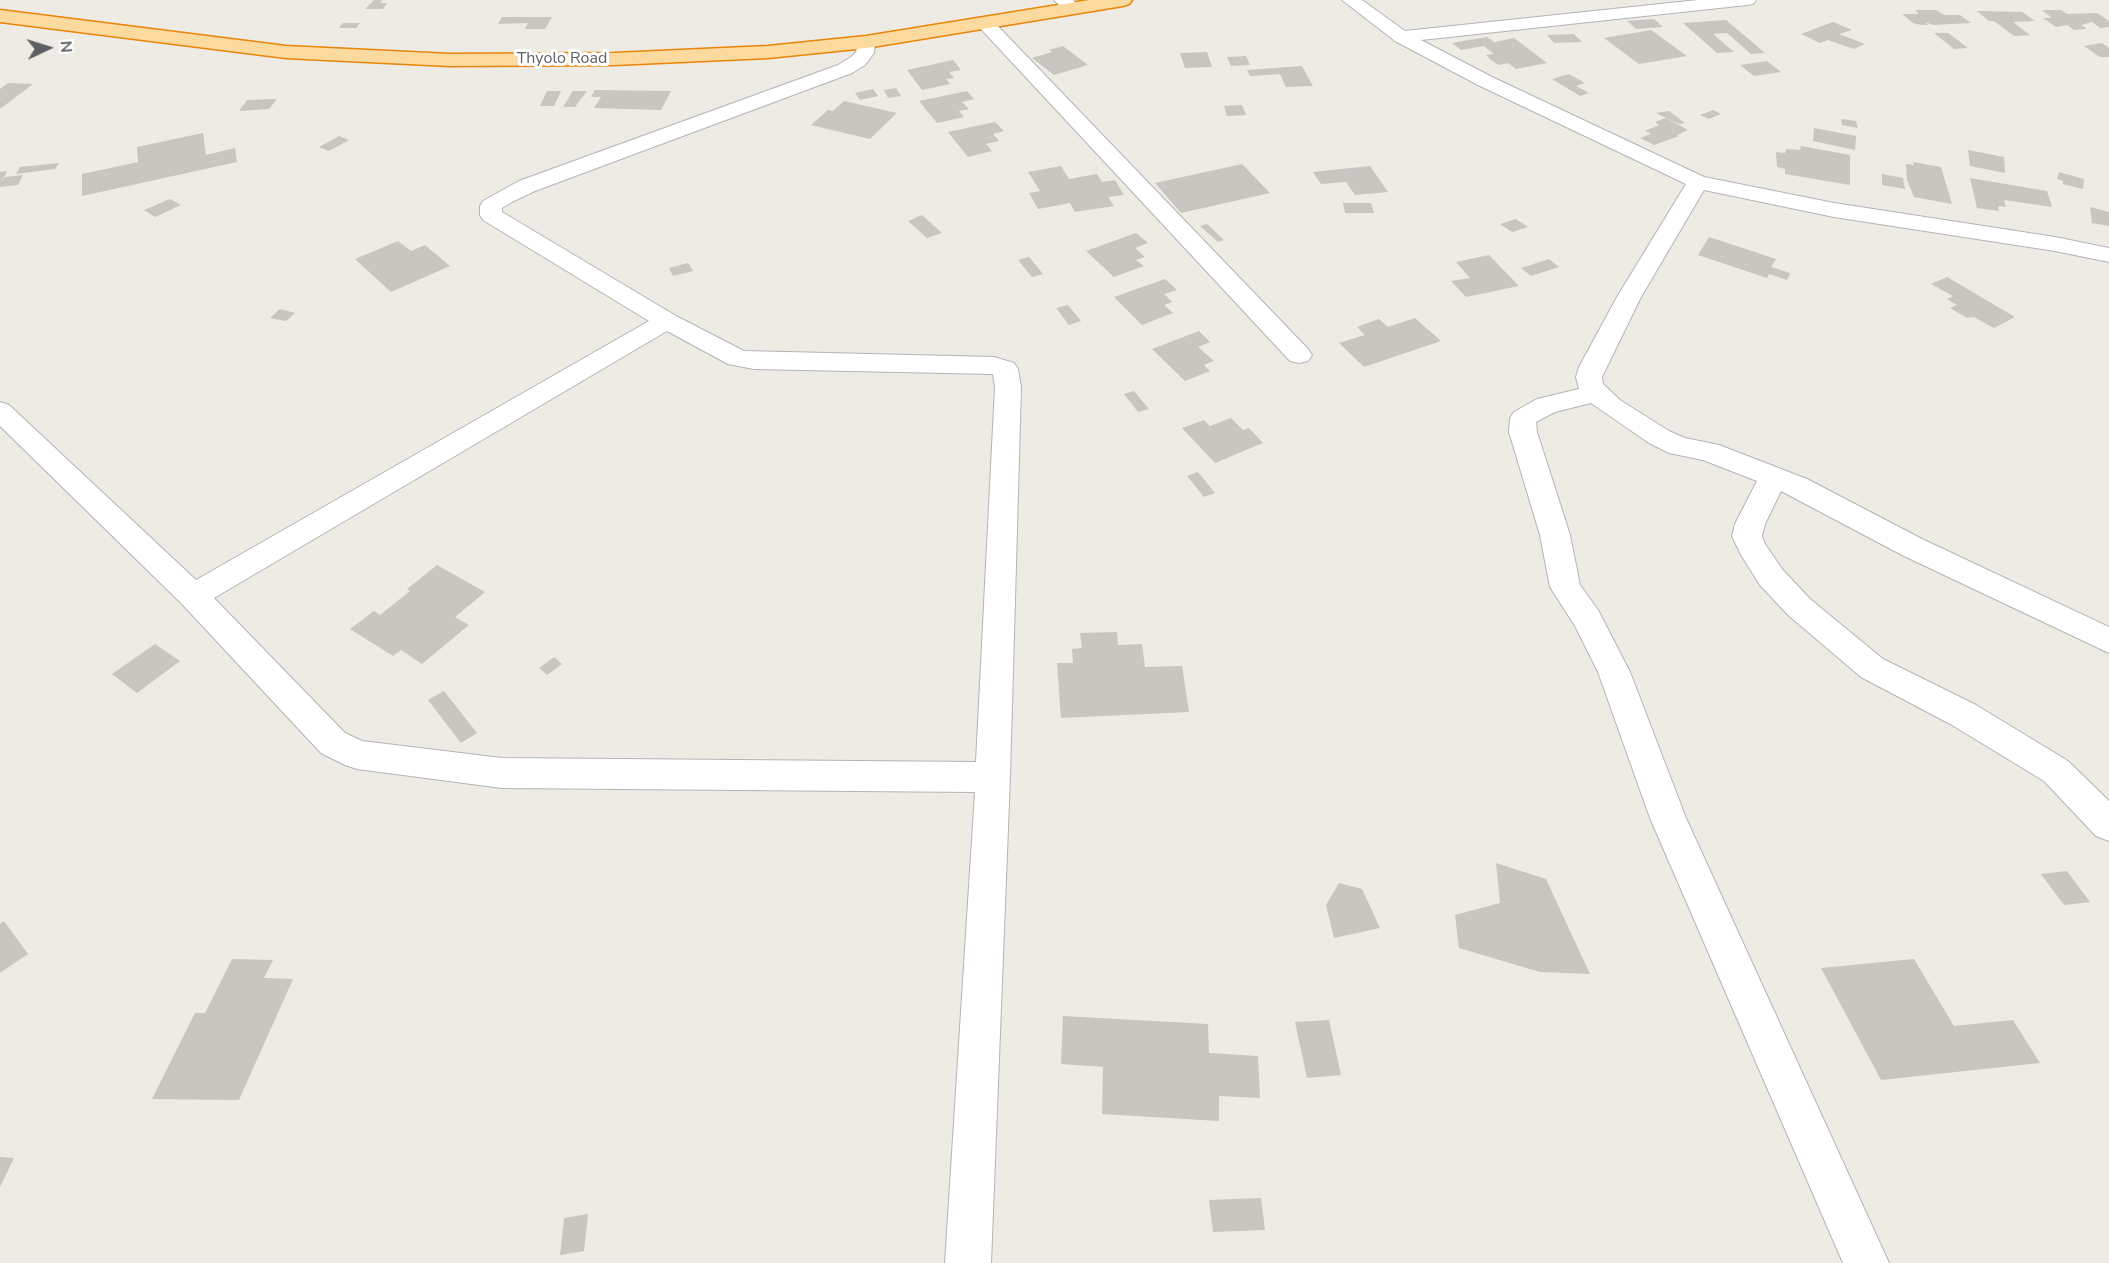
<!DOCTYPE html>
<html>
<head>
<meta charset="utf-8">
<style>
  body { margin:0 }
  #map { position:relative; width:2109px; height:1263px; overflow:hidden; background:#eeeae4; font-family:"Nunito Sans",sans-serif }
  canvas { display:block }
  .north { position:absolute; left:18px; top:18px; width:60px; height:60px; -webkit-text-stroke:4px #fff; paint-order:stroke; rotate:86deg; font-size:16px; font-weight:700; line-height:24px; text-align:center; color:#5c6064 }
  .north::after { content:''; display:block; margin:auto; width:21px; height:27px; background:#5c6064; clip-path:polygon(50% 0,100% 100%,50% 72%,0 100%) }
</style>
</head>
<body>
<div id="map">
<canvas width="2109" height="1263"></canvas>
<div class="north">N</div>
</div>
<script>
const ctx = document.querySelector('canvas').getContext('2d');
ctx.lineJoin = 'round';
function fill(path, color) {
  ctx.fillStyle = color;
  ctx.fill(path, 'evenodd');
}
function shape(rows) {
  const path = new Path2D();
  for (const r of rows) {
    path.moveTo(r[0], r[1]);
    for (let i = 2; i < r.length; i += 2) path.lineTo(r[i], r[i + 1]);
  }
  return path;
}
function stroke(path, color, width, dash) {
  ctx.strokeStyle = color;
  ctx.lineWidth = width;
  ctx.lineCap = dash ? 'butt' : 'round';
  ctx.setLineDash(dash || []);
  ctx.stroke(path);
}
function write(font, color, halo, rows, align = 'center') {
  ctx.font = font + ' "Nunito Sans",sans-serif';
  ctx.lineWidth = 6;
  ctx.setLineDash([]);
  ctx.textBaseline = 'middle';
  ctx.strokeStyle = halo;
  ctx.fillStyle = color;
  for (const [text, x, y, turn = 0] of rows) {
    ctx.save();
    ctx.translate(x, y);
    ctx.rotate((+turn || 0) * Math.PI / 180);
    ctx.textAlign = isNaN(turn) ? turn : align;
    if (halo) ctx.strokeText(text, 0, 0);
    ctx.fillText(text, 0, 0);
    ctx.restore();
  }
}
const building = shape([
  [374,0,382,0,380,3,387,3,383,9,365,9],
  [1915,10,1936,10,1944,15,1960,15,1971,23,1933,25,1925,22,1928,25,1921,25,1913,23,1902,14,1919,14],
  [2042,10,2061,10,2067,14,2097,13,2109,21,2109,27,2100,28,2092,22,2081,25,2087,29,2074,30,2067,25,2056,27,2043,18,2052,18],
  [1977,11,2022,12,2035,21,2013,22,2030,35,2014,36,1994,21,1989,21],
  [502,17,552,17,545,29,525,29,528,23,498,24],
  [1654,19,1663,27,1636,29,1627,21],
  [1726,20,1765,53,1751,54,1727,33,1713,34,1734,52,1717,53,1683,23],
  [1833,22,1852,30,1839,34,1865,44,1854,49,1828,40,1820,43,1801,34],
  [343,23,360,23,356,28,339,28],
  [1651,30,1687,56,1639,64,1604,38],
  [1934,33,1948,33,1968,48,1954,49],
  [1574,34,1582,42,1554,43,1547,35],
  [1487,37,1497,44,1495,42,1514,38,1547,63,1516,69,1508,63,1499,65,1491,60,1486,55,1494,54,1484,46,1461,50,1452,43],
  [2102,43,2109,48,2109,57,2100,57,2084,46],
  [1063,46,1088,65,1054,75,1032,58,1052,52,1049,50],
  [1207,52,1212,67,1185,68,1180,53],
  [1246,56,1250,65,1231,66,1227,57],
  [953,60,961,70,949,72,954,78,946,79,950,84,922,90,907,70],
  [1767,61,1781,72,1754,76,1740,65],
  [1302,66,1313,86,1286,87,1280,74,1250,76,1247,70],
  [1569,74,1585,83,1576,86,1589,93,1580,96,1552,79],
  [8,83,33,84,0,109,0,89],
  [896,88,901,96,888,98,884,90],
  [873,89,878,96,860,100,855,93],
  [595,90,671,91,661,110,594,108,601,97,591,97],
  [547,91,561,91,554,106,540,106],
  [573,91,587,91,575,107,563,107],
  [967,91,974,99,962,102,969,109,959,111,964,117,937,123,919,101],
  [277,99,269,109,239,111,247,100],
  [844,101,897,113,870,139,811,125,828,110,833,111],
  [1242,105,1246,115,1227,116,1224,106],
  [1713,110,1721,114,1709,119,1700,115],
  [1669,111,1685,123,1679,124,1656,113],
  [1666,118,1688,130,1677,135,1679,136,1654,145,1640,138,1651,134,1645,131,1659,125,1655,122],
  [1841,119,1856,121,1858,128,1842,125],
  [995,122,1004,131,993,134,999,141,986,144,992,151,968,157,948,132],
  [1814,128,1856,136,1855,150,1813,141],
  [203,133,206,155,235,148,237,162,82,196,82,174,138,162,137,147],
  [339,136,349,140,329,151,319,147],
  [1801,146,1850,155,1850,185,1785,174,1785,169,1777,167,1776,152,1785,153,1786,149,1800,150],
  [1968,150,2004,157,2005,173,1970,166],
  [1913,162,1941,167,1952,204,1914,197,1907,180,1906,164,1914,165],
  [59,163,55,169,16,174,20,167],
  [1242,164,1270,193,1181,213,1155,183],
  [1061,166,1069,179,1097,174,1102,182,1115,180,1124,195,1108,197,1114,206,1075,212,1070,203,1038,209,1029,193,1040,191,1028,172],
  [1370,166,1388,192,1355,195,1346,182,1321,184,1313,172],
  [7,171,2,181,5,177,23,175,18,185,0,187,0,172],
  [2059,172,2084,179,2083,189,2063,184,2063,181,2057,179],
  [1882,174,1903,178,1905,189,1882,185],
  [1970,178,2047,191,2052,207,2004,200,2006,207,1998,206,1999,211,1977,208],
  [170,199,181,205,155,217,144,210],
  [1343,203,1371,203,1374,213,1345,213],
  [2090,207,2109,212,2109,226,2092,223],
  [922,215,942,233,927,238,908,221],
  [1516,219,1528,227,1512,232,1500,224],
  [1207,224,1224,240,1218,242,1200,226],
  [1136,233,1148,243,1135,248,1145,257,1136,260,1144,266,1114,277,1086,251],
  [1709,237,1776,259,1771,267,1790,273,1787,280,1769,274,1767,278,1698,255],
  [398,241,411,251,425,245,450,266,391,292,355,259],
  [1489,255,1519,286,1466,297,1451,281,1470,278,1456,262],
  [1029,257,1043,274,1032,277,1018,260],
  [1549,259,1559,267,1531,276,1521,268],
  [688,263,693,271,673,276,669,268],
  [1947,277,2015,317,1994,328,1974,317,1967,318,1950,308,1957,305,1947,299,1953,296,1931,284],
  [1165,279,1177,290,1164,294,1172,302,1164,305,1173,313,1142,325,1114,297],
  [1068,305,1081,321,1069,325,1056,308],
  [280,309,295,313,286,321,270,318],
  [1415,318,1441,341,1364,367,1339,343,1365,335,1357,327,1379,319,1388,327],
  [1199,331,1210,342,1198,347,1214,361,1204,365,1210,371,1185,381,1152,349],
  [1134,391,1149,409,1138,412,1124,394],
  [1231,418,1243,430,1249,428,1263,443,1215,463,1182,428,1204,420,1210,426],
  [1198,472,1215,493,1204,497,1187,476],
  [437,565,485,592,455,617,469,625,422,664,401,650,393,656,350,629,374,611,380,615,410,591,407,589],
  [1117,632,1118,645,1142,644,1145,667,1182,666,1189,712,1061,718,1057,663,1073,663,1072,649,1082,648,1080,633],
  [155,644,180,661,137,693,112,674],
  [554,657,562,664,547,675,539,668],
  [444,691,477,733,461,743,428,700],
  [1496,863,1546,879,1590,974,1540,972,1459,948,1455,915,1500,903],
  [2067,871,2090,902,2064,905,2041,874],
  [1339,883,1362,889,1380,928,1334,938,1326,905],
  [4,921,28,954,0,973,0,924],
  [232,959,273,960,264,978,293,979,239,1100,152,1099,195,1013,205,1013],
  [1914,959,1954,1026,2013,1020,2040,1063,1881,1080,1821,968],
  [1063,1016,1208,1024,1209,1053,1258,1056,1260,1098,1219,1096,1219,1121,1102,1114,1103,1067,1061,1064],
  [1329,1020,1341,1075,1307,1078,1295,1022],
  [0,1157,14,1158,0,1187],
  [1261,1198,1265,1230,1213,1232,1209,1200],
  [588,1214,584,1251,560,1255,564,1218]
]);
const minor = shape([
  [1054,0,1073,0,1082,9,1079,13,1067,13,1054,0],
  [1342,0,1362,0,1405,31,1698,0,1756,0,1753,4,1747,5,1421,40,1492,77,1704,177,1834,203,2055,237,2109,248,2109,262,2055,251,1834,217,1704,190,1641,297,1602,377,1603,384,1620,400,1669,431,1685,438,1719,445,1807,479,1922,539,2109,627,2109,653,1902,555,1781,491,1765,524,1762,536,1765,544,1782,569,1810,599,1883,659,1976,705,2068,761,2109,801,2109,841,2096,836,2044,781,1952,725,1861,677,1788,615,1760,585,1741,555,1732,536,1735,524,1757,481,1703,460,1669,453,1649,443,1591,403,1555,412,1536,422,1537,432,1570,535,1580,585,1598,610,1630,672,1686,818,1889,1263,1843,1263,1650,818,1598,672,1575,626,1550,587,1540,535,1509,432,1510,418,1514,412,1537,399,1579,389,1576,377,1579,367,1617,297,1686,184,1478,85,1395,41,1342,0],
  [986,19,992,20,1308,349,1312,355,1308,361,1299,363,1290,361,980,28,977,24,980,20,986,19],
  [866,36,873,38,875,42,874,53,865,65,852,73,535,191,512,202,502,208,502,212,676,316,744,351,994,357,1014,363,1018,369,1021,387,1010,777,991,1263,945,1263,975,792,502,788,357,769,345,765,321,753,182,604,0,426,0,402,9,405,196,580,649,321,483,220,480,215,480,206,483,201,519,181,838,65,851,57,856,52,859,38,866,36],
  [667,331,728,364,754,369,993,374,995,387,976,762,502,758,362,741,345,733,214,598,667,331]
]);
const trunk = shape([
  [1089,0,1132,0,1129,4,1123,6,866,48,768,58,614,65,450,66,286,58,0,22,0,10,286,46,450,54,614,53,768,46,866,36,1089,0]
]);
const farStreetnames = [
  ["Thyolo Road",562,59]
];
fill(building, '#c9c5c1');
stroke(minor, '#b1b5b8', 2);
stroke(trunk, '#e98509', 3);
fill(minor, '#fff');
fill(trunk, '#fada9e');
write('16px', '#5c6064', '#fff', farStreetnames);
</script>
</body>
</html>
